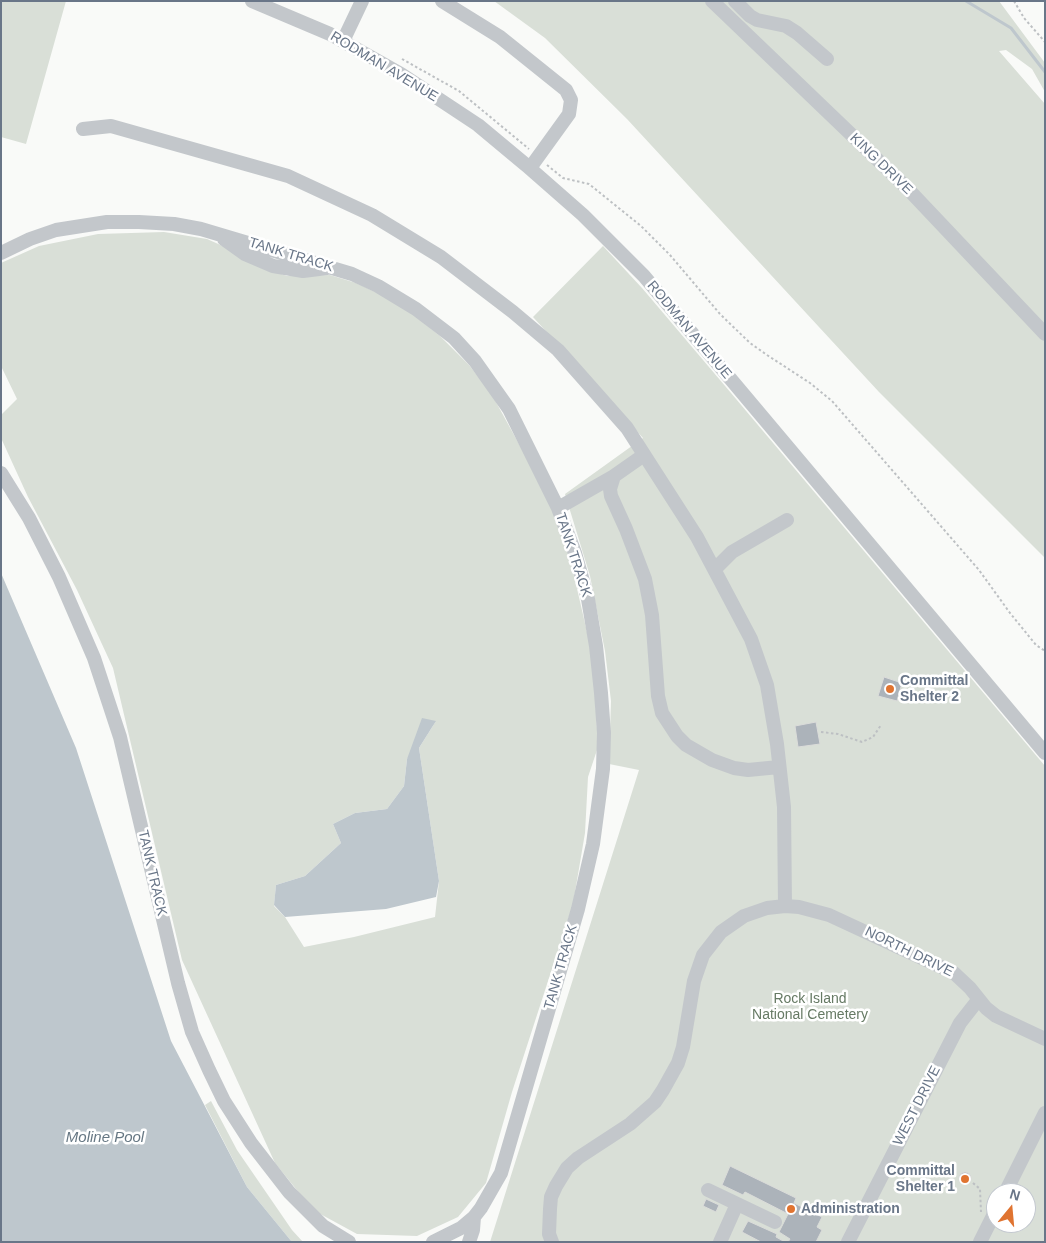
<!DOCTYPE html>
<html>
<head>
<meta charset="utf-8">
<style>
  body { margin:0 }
  #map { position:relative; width:1046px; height:1243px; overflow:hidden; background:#f9faf8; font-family:Arial,sans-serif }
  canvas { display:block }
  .frame { position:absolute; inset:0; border:2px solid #697688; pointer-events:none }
  .north { position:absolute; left:986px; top:1183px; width:50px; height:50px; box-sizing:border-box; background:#fff; border:1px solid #c3c8cf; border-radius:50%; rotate:17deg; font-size:14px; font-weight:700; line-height:20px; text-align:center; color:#697688 }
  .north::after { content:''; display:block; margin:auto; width:18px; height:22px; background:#e07431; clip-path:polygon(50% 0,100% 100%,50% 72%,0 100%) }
</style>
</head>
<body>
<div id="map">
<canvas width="1046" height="1243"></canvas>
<div class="frame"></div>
<div class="north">N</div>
</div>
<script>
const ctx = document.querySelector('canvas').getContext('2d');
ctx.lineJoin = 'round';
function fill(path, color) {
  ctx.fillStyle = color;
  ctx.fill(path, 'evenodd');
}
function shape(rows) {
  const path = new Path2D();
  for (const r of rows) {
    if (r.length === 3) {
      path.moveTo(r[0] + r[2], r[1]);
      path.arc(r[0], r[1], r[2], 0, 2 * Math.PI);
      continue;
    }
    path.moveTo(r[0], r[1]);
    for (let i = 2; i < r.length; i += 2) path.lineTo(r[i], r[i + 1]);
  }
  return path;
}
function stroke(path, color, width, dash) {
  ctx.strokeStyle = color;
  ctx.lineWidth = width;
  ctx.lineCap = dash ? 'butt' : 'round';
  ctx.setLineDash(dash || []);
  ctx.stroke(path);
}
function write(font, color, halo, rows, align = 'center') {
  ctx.font = font + ' Arial,sans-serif';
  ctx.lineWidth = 5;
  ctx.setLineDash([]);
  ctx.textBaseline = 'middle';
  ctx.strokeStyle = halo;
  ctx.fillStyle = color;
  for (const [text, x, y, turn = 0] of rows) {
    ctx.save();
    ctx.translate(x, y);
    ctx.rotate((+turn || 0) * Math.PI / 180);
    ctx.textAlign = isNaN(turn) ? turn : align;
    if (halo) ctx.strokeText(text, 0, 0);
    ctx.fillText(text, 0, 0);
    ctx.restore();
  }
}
const green = shape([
  [1,1,66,1,26,144,1,137],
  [494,1,999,1,1045,63,1045,92,1032,69,1006,50,999,51,1045,104,1045,558,879,392,627,119,545,38],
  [164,232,207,239,225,247,251,263,287,276,330,275,356,283,384,296,414,315,440,336,469,365,491,393,542,486,566,541,593,658,598,747,588,777,585,833,573,904,512,1092,486,1183,458,1217,417,1236,357,1234,313,1210,275,1163,182,960,113,668,77,590,28,497,1,438,1,415,17,399,1,366,1,263,39,246,98,234],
  [436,721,419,748,439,881,435,917,354,937,304,947,285,917,274,906,276,885,305,876,341,843,333,824,355,813,387,809,404,786,407,759],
  [603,246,642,288,731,393,1045,766,1045,1242,490,1242,639,770,609,764,611,701,605,651,590,576,565,494,643,438,533,317],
  [996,1193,1026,1193,1026,1223,996,1223],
  [211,1101,237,1150,292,1230,303,1242,292,1242,247,1187,205,1105]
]);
const water = shape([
  [1,573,76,748,171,1041,247,1187,292,1242,1,1242],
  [422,718,436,721,419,748,439,881,436,897,386,909,285,917,274,905,276,885,305,876,341,843,333,824,355,813,387,809,404,786,407,759]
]);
const stream = shape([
  [966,1,1011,28,1045,72]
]);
const building = shape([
  [884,677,902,683,897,701,878,696,884,677],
  [816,722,820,744,798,747,795,726,816,722],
  [730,1166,796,1198,794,1203,822,1217,817,1227,822,1230,816,1242,788,1242,790,1239,779,1232,788,1214,745,1192,743,1195,722,1185,730,1166],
  [965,1178,6],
  [706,1199,719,1205,716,1212,703,1206,706,1199],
  [748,1221,777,1234,776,1237,785,1242,761,1242,742,1232,748,1221]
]);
const path = shape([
  [1014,1,1024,18,1045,42],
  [402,59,459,91,529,149],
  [547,165,563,178,589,184,641,226,670,255,720,314,750,343,767,355,810,383,832,401,979,570,1010,613,1036,645,1045,651],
  [821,732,838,734,862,742,873,737,881,725],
  [973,1183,980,1189,981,1212]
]);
const minor = shape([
  [252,1,330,34,401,74,478,125,526,165,583,215,644,276,1045,753],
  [442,1,500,37,566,90,571,100,569,114,530,168],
  [712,1,907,188,1045,334],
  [735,1,750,16,757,20,786,26,797,33,827,59],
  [343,41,362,1],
  [83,129,111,126,288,176,372,215,441,257,513,312,558,350,627,428,697,537,751,639,767,685,777,744,784,807,785,906],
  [224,239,245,254,273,266,303,271,327,268],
  [1,253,30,239,56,230,107,222,139,222,174,224,201,229,352,274,378,286,416,309,454,338,475,361,509,409,558,508,575,553,588,599,596,646,601,693,604,733,603,769,593,844,578,909,501,1173,481,1208,474,1217,461,1228,433,1242],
  [644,455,614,476,610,489,611,496,626,529,645,579,652,615,658,696,662,713,677,736,686,745,712,760,734,768,748,770,779,767],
  [1,473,29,518,59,577,94,658,120,737,178,983,192,1032,209,1070,224,1101,251,1143,289,1192,323,1226,349,1242],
  [558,508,614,476],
  [715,569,732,552,787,520],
  [708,1190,775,1222],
  [1005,1193,1045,1113],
  [469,1242,473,1230,474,1217],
  [552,1242,549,1234,550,1209,551,1197,556,1186,567,1168,578,1158,630,1124,655,1102,663,1090,678,1063,683,1047,694,981,703,955,721,932,744,916,767,908,785,906,799,907,829,915,954,973,970,988,986,1008,996,1016,1045,1039],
  [720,1242,737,1204],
  [848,1242,960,1023,978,1000],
  [980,1242,996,1210]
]);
const markers = [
  [890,689,5,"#e07431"],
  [965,1179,5,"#e07431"],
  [791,1209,5,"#e07431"]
];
const streetNames = [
  ["RODMAN AVENUE",384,67,31],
  ["KING DRIVE",881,164,44],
  ["TANK TRACK",291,255,17],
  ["RODMAN AVENUE",689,330,50],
  ["TANK TRACK",573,555,72],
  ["TANK TRACK",152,873,77],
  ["NORTH DRIVE",909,952,26],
  ["TANK TRACK",561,967,-74],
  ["WEST DRIVE",917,1106,-63]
];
const poiNames = [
  ["Committal",900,681],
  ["Shelter 2",900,697],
  ["Committal",955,1171,"right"],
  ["Shelter 1",955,1187,"right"],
  ["Administration",801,1209]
];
const parkNames = [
  ["Rock Island",810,999],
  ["National Cemetery",810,1015]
];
const waterNames = [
  ["Moline Pool",105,1138]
];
fill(green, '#d9dfd7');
fill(water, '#bec7cd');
stroke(stream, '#bec7cd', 3);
fill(building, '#acb3ba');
stroke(building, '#dbdcda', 1);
stroke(path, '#bdc0c3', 2, [2.5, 2.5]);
stroke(minor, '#c3c7cb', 14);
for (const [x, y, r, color] of markers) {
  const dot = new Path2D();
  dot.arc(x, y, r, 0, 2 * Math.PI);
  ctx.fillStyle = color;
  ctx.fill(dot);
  stroke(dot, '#fff', 2);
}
write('14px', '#697688', '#fff', streetNames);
write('bold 14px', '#697688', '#fff', poiNames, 'left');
write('14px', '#667a64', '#fff', parkNames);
write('italic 15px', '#667783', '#fff', waterNames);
</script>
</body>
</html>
